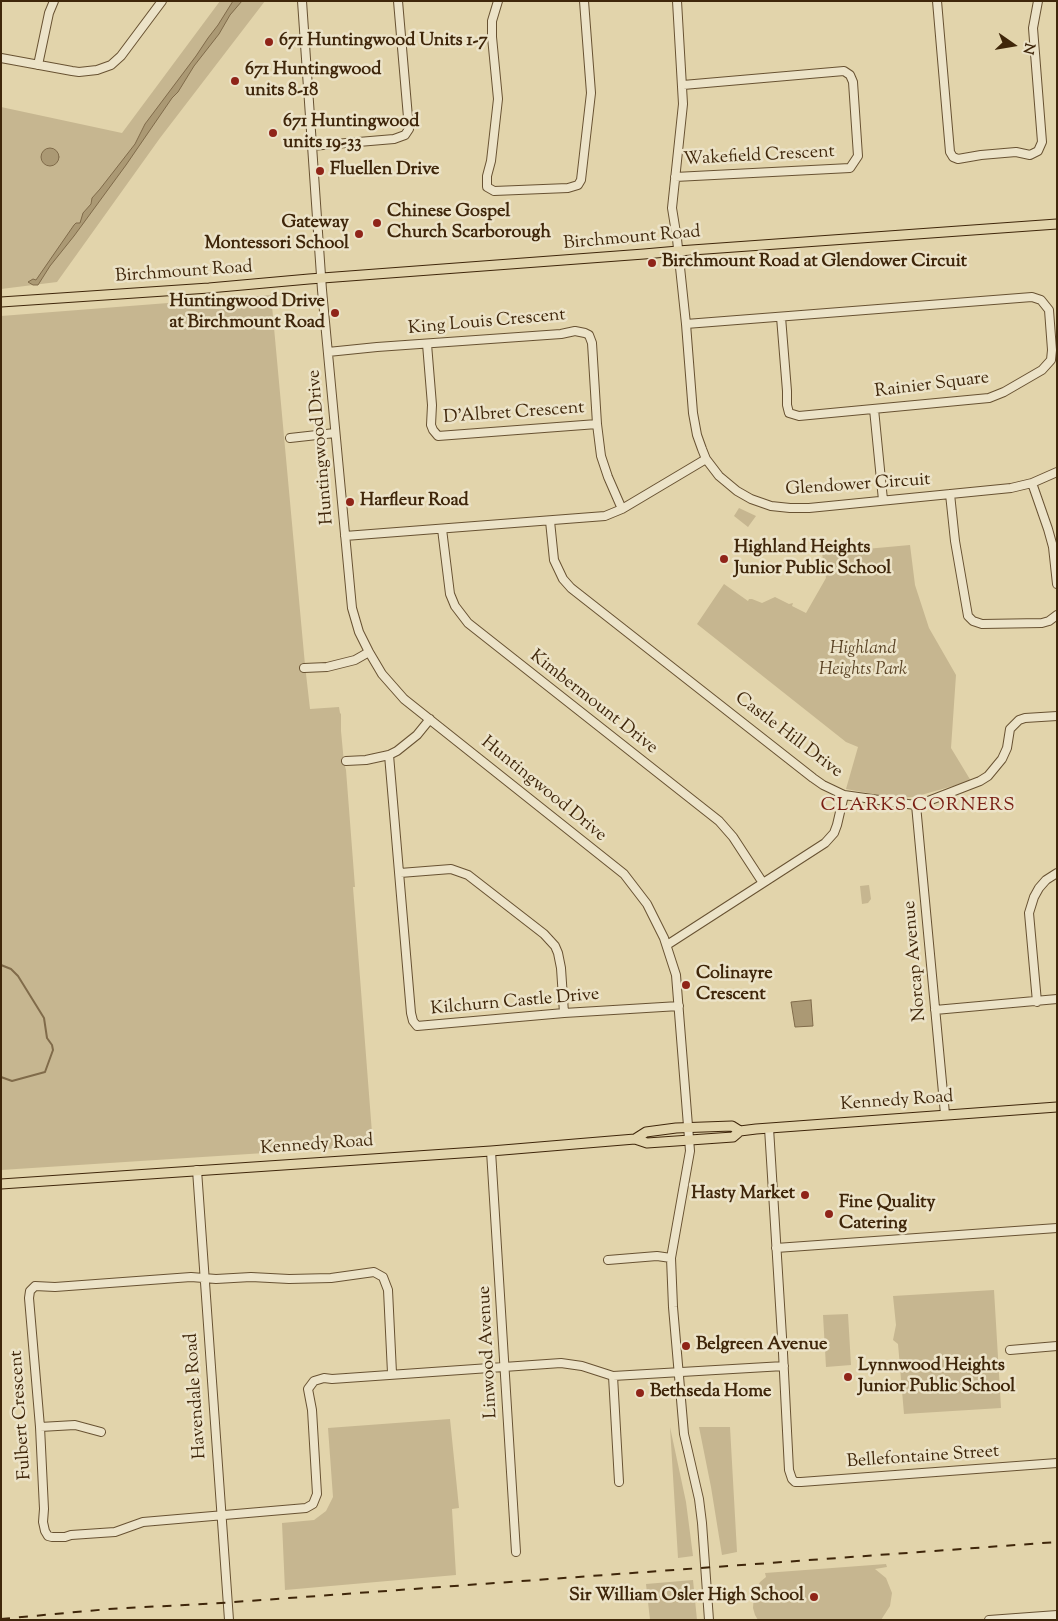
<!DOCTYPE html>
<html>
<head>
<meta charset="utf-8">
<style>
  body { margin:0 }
  #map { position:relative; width:1058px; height:1621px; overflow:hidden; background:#e2d4ab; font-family:"Sorts Mill Goudy",serif }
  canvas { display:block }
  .frame { position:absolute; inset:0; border:2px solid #3f260a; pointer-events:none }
  .north { position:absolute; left:988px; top:20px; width:50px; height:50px; -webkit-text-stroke:4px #ece3c8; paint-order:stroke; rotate:103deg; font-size:14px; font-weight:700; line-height:20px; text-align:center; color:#3f260a }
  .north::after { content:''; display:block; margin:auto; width:18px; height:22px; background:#3f260a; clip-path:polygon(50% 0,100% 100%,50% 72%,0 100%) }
</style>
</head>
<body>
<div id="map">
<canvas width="1058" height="1621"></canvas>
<div class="frame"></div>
<div class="north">N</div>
</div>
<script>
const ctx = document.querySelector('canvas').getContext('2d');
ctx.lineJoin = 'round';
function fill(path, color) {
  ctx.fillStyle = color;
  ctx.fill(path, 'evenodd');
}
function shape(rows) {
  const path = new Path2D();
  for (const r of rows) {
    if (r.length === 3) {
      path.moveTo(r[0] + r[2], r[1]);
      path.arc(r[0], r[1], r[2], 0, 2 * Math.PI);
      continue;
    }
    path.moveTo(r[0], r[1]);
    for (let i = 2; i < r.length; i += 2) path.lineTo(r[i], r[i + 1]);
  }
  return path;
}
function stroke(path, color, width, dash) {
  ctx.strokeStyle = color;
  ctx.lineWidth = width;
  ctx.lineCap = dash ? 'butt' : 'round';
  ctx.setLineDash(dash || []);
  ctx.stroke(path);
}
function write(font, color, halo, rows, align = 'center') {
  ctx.font = font + ' "Sorts Mill Goudy",serif';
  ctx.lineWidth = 5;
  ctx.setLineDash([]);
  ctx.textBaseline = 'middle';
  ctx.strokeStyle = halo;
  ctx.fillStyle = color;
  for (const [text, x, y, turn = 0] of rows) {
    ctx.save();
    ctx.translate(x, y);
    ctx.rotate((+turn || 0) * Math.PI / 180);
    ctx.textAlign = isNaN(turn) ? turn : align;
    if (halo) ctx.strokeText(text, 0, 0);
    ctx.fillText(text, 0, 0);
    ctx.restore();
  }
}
const green = shape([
  [220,1,265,1,160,138,57,282,1,289,1,107,122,133],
  [271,295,305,665,310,709,339,707,340,713,341,714,341,731,344,763,346,770,355,887,353,887,373,1146,1,1170,1,316],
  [739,508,756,516,748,527,734,516],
  [910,545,915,585,929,628,956,675,951,748,971,781,914,797,894,798,846,789,858,747,846,742,697,624,724,584,748,601,749,599,752,599,762,603,775,597,789,604,793,603,792,606,806,613,826,578,822,553],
  [869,885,871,899,868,903,862,904,860,886],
  [994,1290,1001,1408,904,1414,898,1344,893,1340,896,1325,893,1296],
  [848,1314,851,1365,826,1367,823,1315],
  [450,1419,459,1508,452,1509,456,1575,285,1590,282,1523,314,1520,326,1511,333,1497,328,1428],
  [670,1427,686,1502,693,1556,678,1558],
  [699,1427,730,1427,737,1552,722,1555,711,1487],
  [886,1564,887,1567,875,1569,886,1578,892,1593,890,1606,881,1620,758,1620,755,1615,753,1608,754,1594,760,1582,766,1577,765,1573],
  [693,1580,697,1620,650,1620,646,1584]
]);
const water = shape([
  [233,1,242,1,230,15,219,34,194,66,178,92,172,98,126,165,74,236,50,266,38,285,33,285,28,282,33,279,36,280,74,225,76,223,80,223,83,213,91,204,92,198,100,189,135,144,145,124,196,56,208,38,218,25,233,1],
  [50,157,9],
  [811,1000,813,1026,795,1027,791,1002,811,1000]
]);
const stream = shape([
  [1,965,11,969,18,976,44,1018,47,1038,52,1045,53,1050,45,1072,12,1081,1,1077]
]);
const minor = shape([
  [302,1,322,290,352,608,359,632,369,652,382,674,404,699,624,874,647,904,664,938,676,975,690,1151,671,1258,673,1307,684,1434,699,1499,702,1523,709,1620],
  [498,1,492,21,492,37,498,99,491,161,487,176,487,187,494,191,568,188,578,185,581,180,591,93,584,1],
  [677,1,683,104,672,208,677,239,686,324,693,413,697,435,702,449,706,459,719,476,737,491,751,499,771,506,790,508,809,508,1011,488,1032,483,1057,472],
  [937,1,950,152,953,157,958,159,981,155,1016,152,1030,155,1038,151,1042,142,1033,28,1038,1],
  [1,58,72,71,79,72,97,70,111,65,121,56,162,1],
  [38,65,49,13,54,1],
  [311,146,394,139,405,135,409,129,398,1],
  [675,177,850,168,858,156,853,82,850,75,844,71,683,85],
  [686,324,1032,297,1041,300,1049,310,1052,350,1051,360,1042,370,1004,392,989,398,799,416,789,413,787,405,787,391,781,317],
  [427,344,432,405,431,425,433,430,438,436,597,424],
  [328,352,377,347,561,334,575,331,585,333,589,335,592,343,597,424,601,456,608,477,622,509],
  [874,409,883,500],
  [290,438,335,433],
  [1032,483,1048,529,1053,547,1057,584],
  [950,494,955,541,968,616,973,621,982,624,1042,623,1049,621,1057,615],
  [550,521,554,560,563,579,571,588,813,778,823,785,844,795,900,803,916,805,923,803,980,781,988,776,1002,759,1007,748,1010,729,1019,720,1025,718,1057,716],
  [442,529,450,594,455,606,468,623,719,821,733,837,763,883],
  [345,536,605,516,622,509,706,459],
  [304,668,327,667,355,660,369,652],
  [389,755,411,1013,413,1021,417,1026,564,1013,679,1006],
  [346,761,366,760,389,755,397,751,417,735,430,719],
  [916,805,945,1114],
  [400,873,451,869,468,875,544,934,555,946,558,953,561,968,564,1013],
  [667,945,825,843,834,833,837,825,844,795],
  [1037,1002,1029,913,1034,897,1039,888,1046,880,1057,873],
  [935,1010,1057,999],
  [769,1128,783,1353,789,1470,792,1479,795,1482,801,1482,1057,1463],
  [491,1151,516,1552],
  [197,1170,229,1620],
  [776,1248,1057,1228],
  [608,1260,657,1256,671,1258],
  [1010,1350,1057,1346],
  [392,1373,388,1290,383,1277,374,1272,331,1278,289,1279,251,1277,216,1279,191,1277,55,1287,35,1286,30,1291,29,1298,40,1427,44,1509,43,1522,45,1531,48,1536,52,1537,65,1537,71,1535,115,1532,143,1522,306,1508,313,1504,317,1494,312,1410,308,1389,314,1381,324,1378,332,1379,561,1363,582,1366,613,1376,784,1366],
  [613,1376,619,1482],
  [40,1427,75,1425,101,1432],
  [989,1620,1057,1615]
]);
const major = shape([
  [1,302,209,288,309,279,644,254,678,251,1057,224],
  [635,1139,646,1132,676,1128,732,1126,740,1131],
  [1,1184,491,1151,635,1139,647,1143,676,1141,733,1137,740,1131,756,1129,1057,1107]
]);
const rail = shape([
  [1,1619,109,1609,221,1603,1057,1542]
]);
const markers = [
  [269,42,5,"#8f2418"],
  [235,81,5,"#8f2418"],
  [273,133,5,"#8f2418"],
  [320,171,5,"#8f2418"],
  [377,223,5,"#8f2418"],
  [359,234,5,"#8f2418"],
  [652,263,5,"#8f2418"],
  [335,313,5,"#8f2418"],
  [350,502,5,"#8f2418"],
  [724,559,5,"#8f2418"],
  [686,985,5,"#8f2418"],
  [805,1195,5,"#8f2418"],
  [829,1214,5,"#8f2418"],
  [686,1346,5,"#8f2418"],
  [848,1377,5,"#8f2418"],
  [640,1393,5,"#8f2418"],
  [814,1597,5,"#8f2418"]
];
const poiNames = [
  ["671 Huntingwood Units 1-7",279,42],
  ["671 Huntingwood",245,71],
  ["units 8-18",245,92],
  ["671 Huntingwood",283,123],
  ["units 19-33",283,144],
  ["Fluellen Drive",330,171],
  ["Chinese Gospel",387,213],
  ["Church Scarborough",387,234],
  ["Gateway",349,224,"right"],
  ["Montessori School",349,245,"right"],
  ["Birchmount Road at Glendower Circuit",662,263],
  ["Huntingwood Drive",325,303,"right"],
  ["at Birchmount Road",325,324,"right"],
  ["Harfleur Road",360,502],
  ["Highland Heights",734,549],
  ["Junior Public School",734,570],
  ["Colinayre",696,975],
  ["Crescent",696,996],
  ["Hasty Market",795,1195,"right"],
  ["Fine Quality",839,1204],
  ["Catering",839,1225],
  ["Belgreen Avenue",696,1346],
  ["Lynnwood Heights",858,1367],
  ["Junior Public School",858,1388],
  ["Bethseda Home",650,1393],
  ["Sir William Osler High School",804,1597,"right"]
];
const streetNames = [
  ["Wakefield Crescent",759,157,-3],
  ["Birchmount Road",632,239,-5],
  ["Birchmount Road",184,273,-4],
  ["King Louis Crescent",487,323,-5],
  ["Rainier Square",932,386,-7],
  ["D'Albret Crescent",514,414,-4],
  ["Huntingwood Drive",322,447,-95],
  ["Glendower Circuit",858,486,-4],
  ["Kimbermount Drive",593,703,38],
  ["Castle Hill Drive",788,736,37],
  ["Huntingwood Drive",543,790,39],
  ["Norcap Avenue",916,961,-95],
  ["Kilchurn Castle Drive",515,1003,-5],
  ["Kennedy Road",897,1102,-4],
  ["Kennedy Road",317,1146,-4],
  ["Linwood Avenue",489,1352,-93],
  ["Havendale Road",197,1396,-94],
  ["Fulbert Crescent",22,1415,-94],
  ["Bellefontaine Street",923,1458,-4]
];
const parkNames = [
  ["Highland",863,650],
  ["Heights Park",863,671]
];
const neighbourhoodNames = [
  ["CLARKS CORNERS",918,807]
];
fill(green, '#c6b690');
fill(water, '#ab9974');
stroke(water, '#806b4a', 1);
stroke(stream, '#806b4a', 2);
stroke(minor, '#685232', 10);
stroke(major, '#3f260a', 11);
stroke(minor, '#ece3c8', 8);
stroke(major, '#e2d4ab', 9);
stroke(rail, '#3f260a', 2, [9, 9]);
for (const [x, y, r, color] of markers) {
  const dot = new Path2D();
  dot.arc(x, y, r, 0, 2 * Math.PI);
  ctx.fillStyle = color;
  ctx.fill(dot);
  stroke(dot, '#ece3c8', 2);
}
write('bold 18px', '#3f260a', '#ece3c8', poiNames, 'left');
write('18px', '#3f260a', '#ece3c8', streetNames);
write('italic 18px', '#5a4325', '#ece3c8', parkNames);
ctx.letterSpacing = '1px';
write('19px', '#7a1f14', '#ece3c8', neighbourhoodNames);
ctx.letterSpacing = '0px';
</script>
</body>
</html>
